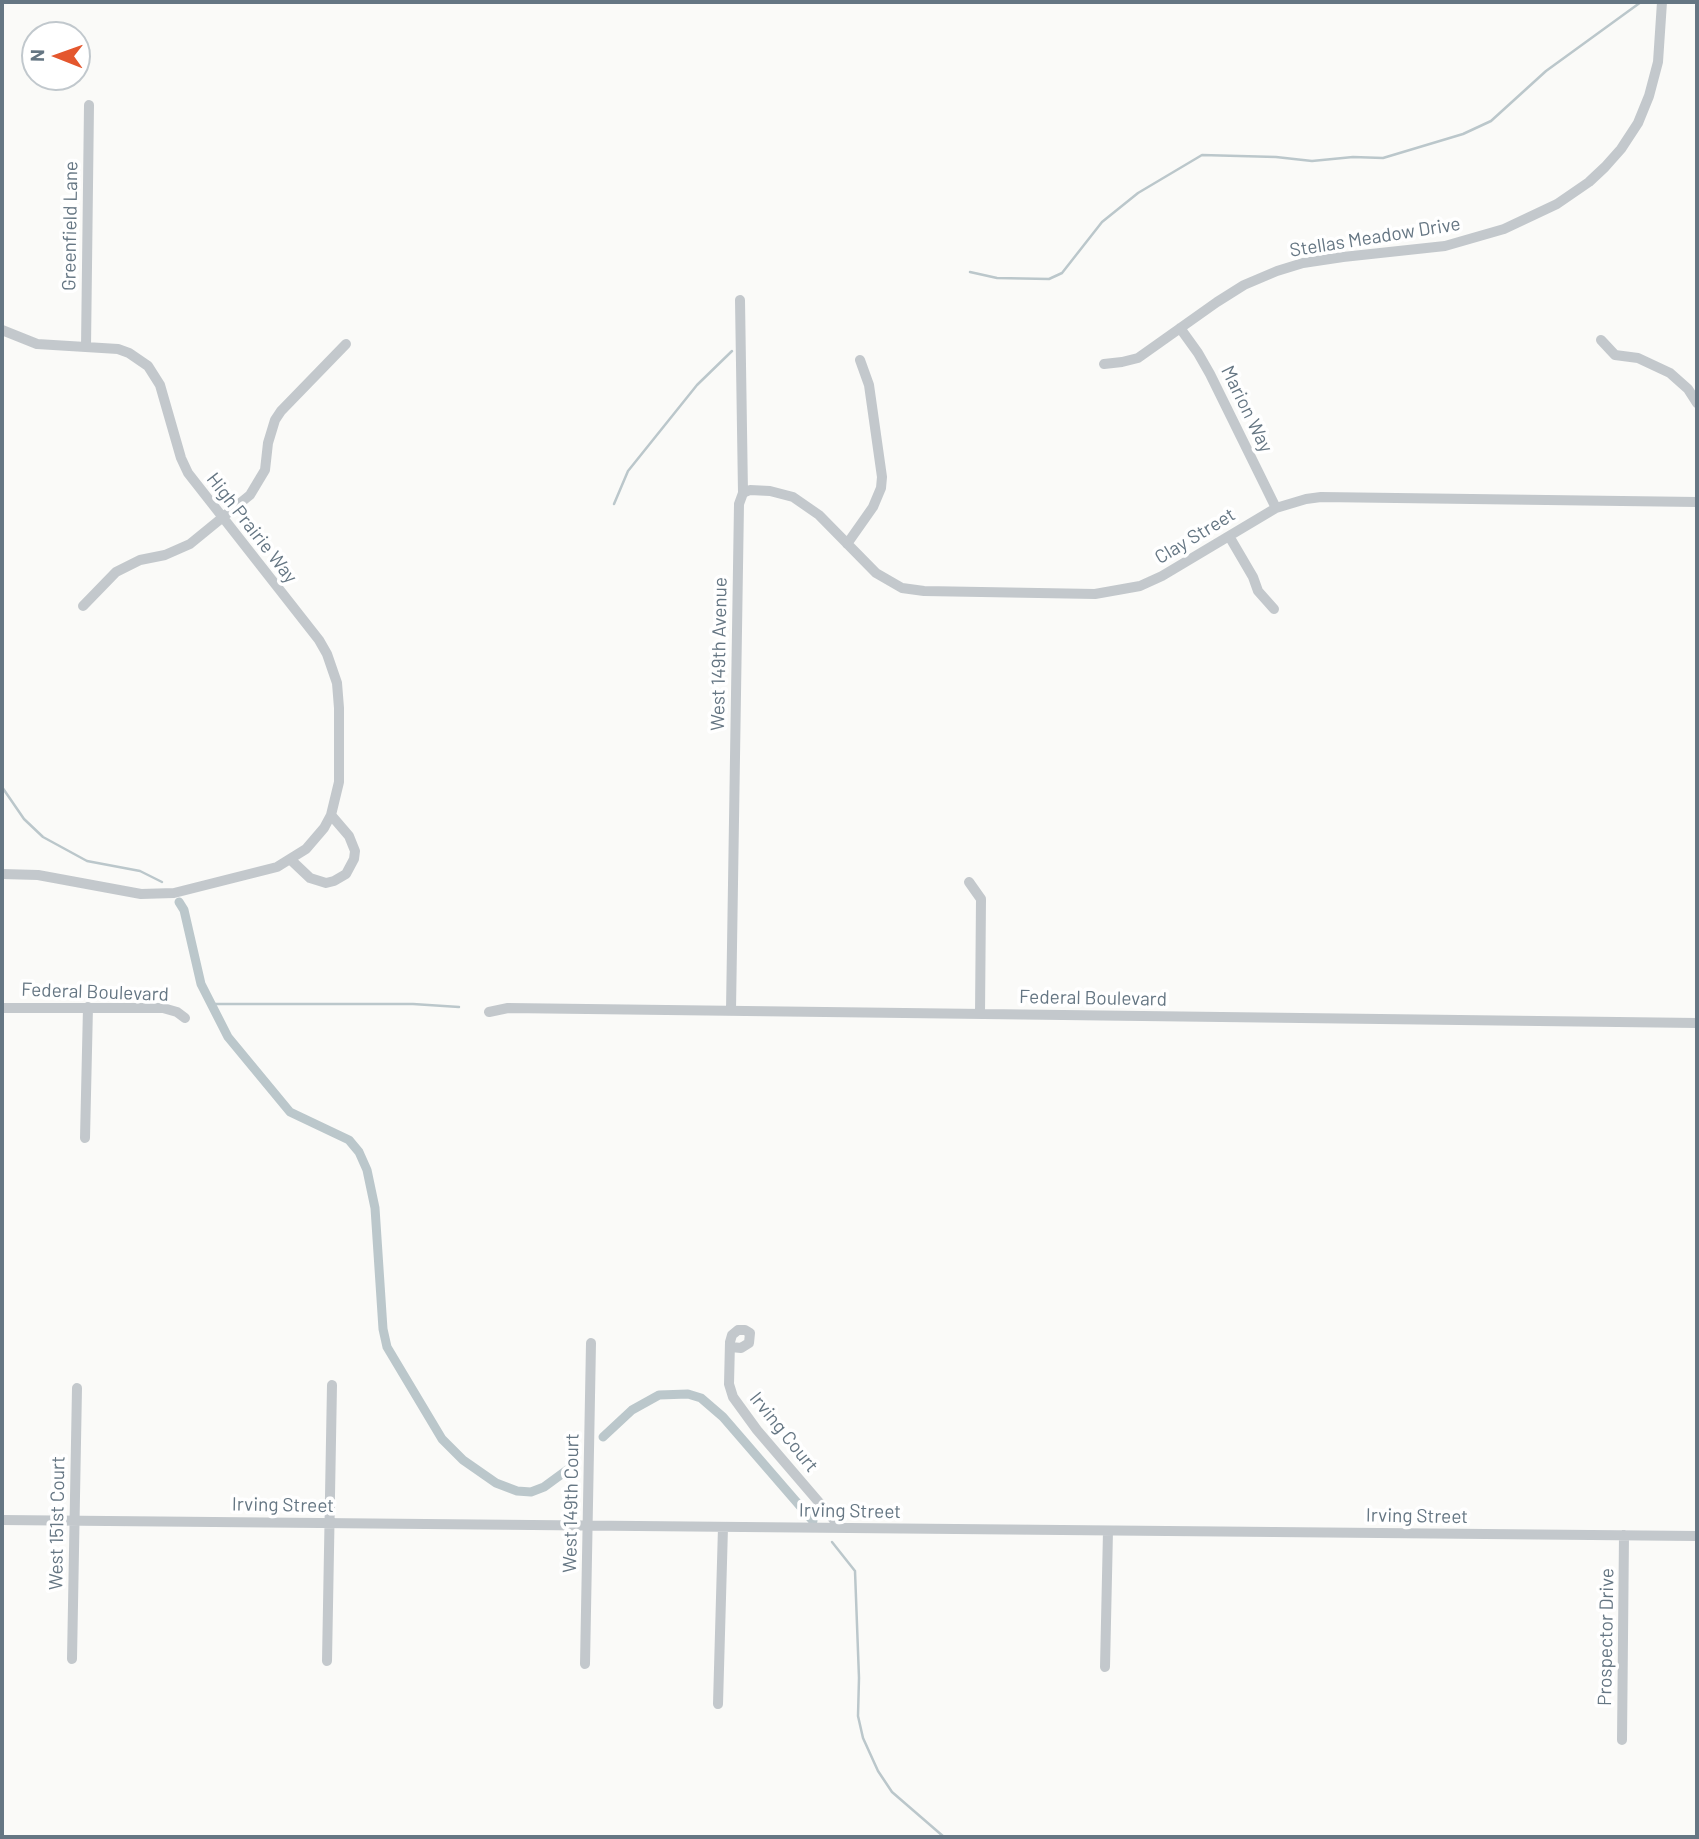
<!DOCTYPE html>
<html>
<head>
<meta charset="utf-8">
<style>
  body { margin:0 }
  #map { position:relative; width:1699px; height:1839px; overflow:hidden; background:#fafaf8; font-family:Barlow,sans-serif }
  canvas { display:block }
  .frame { position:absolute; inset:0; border:4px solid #657683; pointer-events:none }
  .north { position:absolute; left:21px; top:21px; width:70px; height:70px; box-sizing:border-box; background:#fff; border:2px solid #c1c8cd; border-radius:50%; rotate:271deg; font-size:19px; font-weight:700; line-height:28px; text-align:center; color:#657683 }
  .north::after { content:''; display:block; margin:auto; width:24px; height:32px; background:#e4572e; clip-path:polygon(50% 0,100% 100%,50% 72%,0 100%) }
</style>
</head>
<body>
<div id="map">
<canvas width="1699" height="1839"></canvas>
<div class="frame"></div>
<div class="north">N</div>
</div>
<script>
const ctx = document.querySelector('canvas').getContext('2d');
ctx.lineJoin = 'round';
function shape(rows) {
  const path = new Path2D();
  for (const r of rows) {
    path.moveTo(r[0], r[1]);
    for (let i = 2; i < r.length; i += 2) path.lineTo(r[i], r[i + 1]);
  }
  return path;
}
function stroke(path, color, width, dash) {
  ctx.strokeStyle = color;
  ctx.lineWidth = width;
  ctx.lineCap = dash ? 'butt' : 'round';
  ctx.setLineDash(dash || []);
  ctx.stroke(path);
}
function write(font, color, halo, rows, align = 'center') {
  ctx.font = font + ' Barlow,sans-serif';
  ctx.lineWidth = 7;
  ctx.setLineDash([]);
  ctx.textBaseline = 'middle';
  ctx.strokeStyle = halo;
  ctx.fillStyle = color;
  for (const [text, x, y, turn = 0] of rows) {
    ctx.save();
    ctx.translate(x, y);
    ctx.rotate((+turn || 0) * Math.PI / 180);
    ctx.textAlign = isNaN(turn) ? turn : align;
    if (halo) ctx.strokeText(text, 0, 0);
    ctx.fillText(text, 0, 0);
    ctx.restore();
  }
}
const stream = shape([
  [970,272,997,278,1049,279,1062,273,1102,222,1138,193,1202,155,1276,157,1312,161,1353,157,1383,158,1463,134,1491,121,1546,71,1641,2],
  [614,504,628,471,697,385,732,351],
  [2,787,24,819,43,837,87,861,140,871,162,882],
  [210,1004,413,1004,459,1007],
  [832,1542,855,1571,859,1678,858,1716,863,1738,878,1771,892,1792,944,1837]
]);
const canal = shape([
  [179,902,184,910,201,984,228,1037,290,1112,349,1140,359,1152,367,1170,375,1208,383,1329,387,1347,442,1439,463,1460,496,1483,517,1491,531,1492,544,1487,574,1465],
  [603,1437,632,1410,659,1395,688,1394,701,1398,723,1417,813,1521]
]);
const minor = shape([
  [1180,328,1198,353,1210,374,1276,508],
  [2,330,37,344,118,349,129,353,148,366,160,385,181,458,188,473,319,640,327,654,337,683,339,708,339,782,331,815,349,836,355,851,354,859,346,874,334,881,326,883,310,878,291,860],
  [1601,340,1615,355,1638,358,1670,373,1688,389,1697,403],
  [86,347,89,105],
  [1104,364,1122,362,1138,358,1217,302,1244,285,1277,271,1303,263,1343,257,1445,246,1504,229,1557,204,1589,182,1605,167,1621,149,1638,123,1649,96,1658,62,1662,2],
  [743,493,750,490,770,491,793,497,819,515,876,573,902,588,924,591,1095,594,1140,586,1162,576,1276,508,1306,499,1321,497,1697,502],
  [1229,536,1253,577,1258,591,1274,609],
  [847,544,873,507,881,488,882,477,869,385,860,360],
  [83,606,116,572,140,560,165,555,190,544,250,495,265,470,268,443,275,420,281,411,346,344],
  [2,874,38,875,141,894,174,893,277,867,306,849,324,828,331,815],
  [969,882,981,899,980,1014],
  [2,1008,163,1008,177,1012,185,1018],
  [731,1010,739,504,743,493,740,300],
  [489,1012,508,1008,1697,1023],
  [85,1138,88,1007],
  [731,1347,741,1348,749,1343,750,1333,745,1330,738,1330,732,1335,730,1342,729,1384,733,1397,757,1430,841,1528],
  [2,1520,1697,1536],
  [72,1659,77,1388],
  [327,1661,332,1385],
  [585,1664,591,1343],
  [1105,1667,1108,1531],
  [718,1704,723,1527],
  [1622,1740,1624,1535]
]);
const streetNames = [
  ["Greenfield Lane",70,226,-89],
  ["Stellas Meadow Drive",1375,237,-9],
  ["Marion Way",1247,409,64],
  ["High Prairie Way",252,528,52],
  ["Clay Street",1195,536,-31],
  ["West 149th Avenue",719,654,-89],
  ["Federal Boulevard",95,992,2],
  ["Federal Boulevard",1093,998,1],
  ["Irving Court",784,1432,51],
  ["West 149th Court",571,1503,-89],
  ["Irving Street",283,1505,1],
  ["Irving Street",850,1511,1],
  ["Irving Street",1417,1516,1],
  ["West 151st Court",57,1523,-89],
  ["Prospector Drive",1606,1637,-89]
];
stroke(stream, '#bbc7cb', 2.5);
stroke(canal, '#bbc7cb', 9);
stroke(minor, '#c3c8cc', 10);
write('19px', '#657683', '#fff', streetNames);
</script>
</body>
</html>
